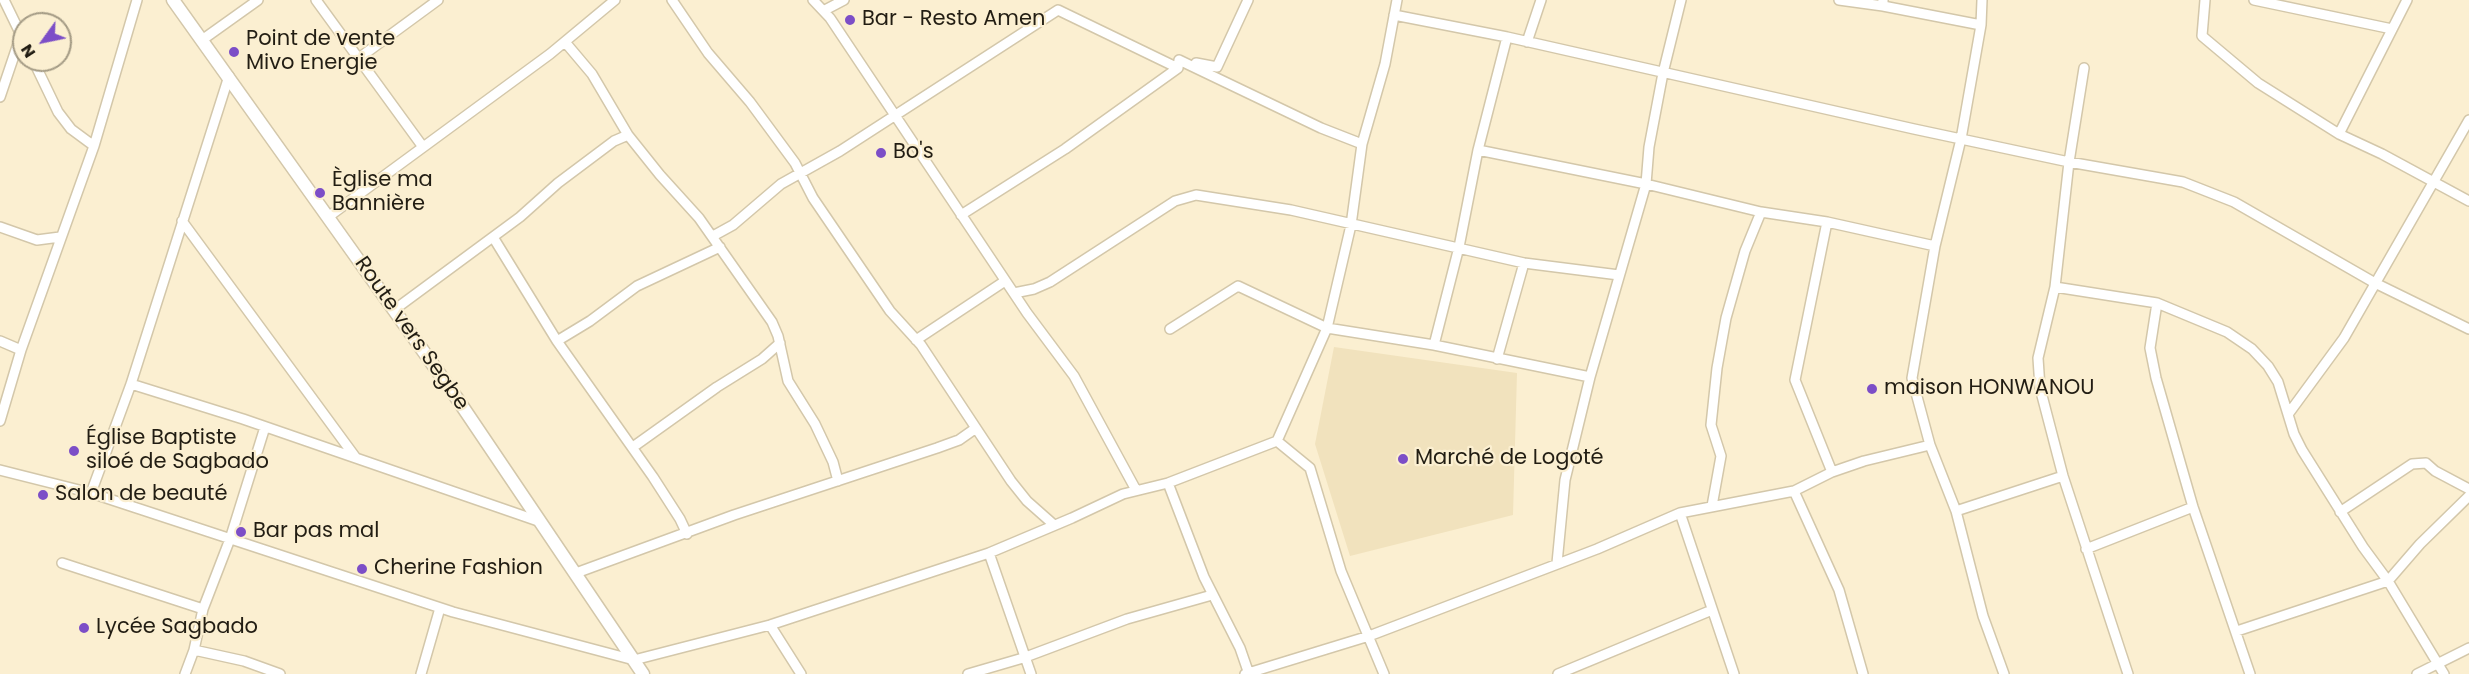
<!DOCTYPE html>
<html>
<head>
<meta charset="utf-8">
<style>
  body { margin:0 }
  #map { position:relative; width:2469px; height:674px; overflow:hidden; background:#fbefd1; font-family:Poppins,sans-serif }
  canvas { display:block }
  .north { position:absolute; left:12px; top:12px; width:60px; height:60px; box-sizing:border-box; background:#fbefd1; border:2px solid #a49b85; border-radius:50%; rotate:237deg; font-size:16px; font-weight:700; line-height:24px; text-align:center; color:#221d13 }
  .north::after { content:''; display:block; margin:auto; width:21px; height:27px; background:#7c4ec7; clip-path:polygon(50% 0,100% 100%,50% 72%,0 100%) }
</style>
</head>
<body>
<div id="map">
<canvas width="2469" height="674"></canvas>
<div class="north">N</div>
</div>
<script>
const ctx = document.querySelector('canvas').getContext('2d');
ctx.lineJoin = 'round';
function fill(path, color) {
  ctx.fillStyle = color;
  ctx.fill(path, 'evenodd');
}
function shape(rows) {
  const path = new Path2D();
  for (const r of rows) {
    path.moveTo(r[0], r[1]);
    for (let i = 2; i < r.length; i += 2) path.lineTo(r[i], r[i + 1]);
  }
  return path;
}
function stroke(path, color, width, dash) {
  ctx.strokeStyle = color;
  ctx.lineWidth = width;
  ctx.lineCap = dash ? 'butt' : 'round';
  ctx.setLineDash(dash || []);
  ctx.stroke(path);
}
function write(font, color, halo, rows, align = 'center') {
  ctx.font = font + ' Poppins,sans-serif';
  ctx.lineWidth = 4.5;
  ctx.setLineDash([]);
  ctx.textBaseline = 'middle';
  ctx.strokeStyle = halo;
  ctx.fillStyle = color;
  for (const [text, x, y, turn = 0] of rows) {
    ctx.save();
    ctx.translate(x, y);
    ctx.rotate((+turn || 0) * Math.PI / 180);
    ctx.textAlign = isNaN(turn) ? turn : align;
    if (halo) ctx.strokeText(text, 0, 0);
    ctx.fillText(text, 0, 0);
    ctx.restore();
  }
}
const built = shape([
  [1334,347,1517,373,1513,515,1350,556,1315,444]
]);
const minor = shape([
  [4,0,23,39],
  [316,0,423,147],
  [672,0,708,53,750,102,795,163,813,198,890,311,921,345,1011,481,1027,501,1053,524],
  [813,0,830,18,1027,313,1074,376,1136,490],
  [1839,0,1883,6],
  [1883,0,1883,6,1981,25],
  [2205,0,2202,36,2258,83,2339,134,2382,154,2469,201],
  [2254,0,2392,29],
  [825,10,844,0],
  [1394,15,1507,37,1914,129,2069,162,2183,182,2234,202,2375,283,2469,329],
  [202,40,258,0],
  [565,42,592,74,628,135,660,175,699,218,772,322,778,336,788,381,815,424,833,462,838,481],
  [1527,42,1541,0],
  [359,58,438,0],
  [33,60,58,112,71,129,94,146],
  [1179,60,1321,128,1362,144],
  [1196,63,1217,67,1248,0],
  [2084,68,2069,162,2055,287,2038,358,2040,388,2063,476,2128,674],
  [0,97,21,35],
  [2339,134,2407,0],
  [1478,150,1646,184,1761,212,1827,222,1935,246],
  [961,215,1065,149,1178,68],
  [328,217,550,54,615,0],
  [182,221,356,458],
  [1827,222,1795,380,1832,472],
  [0,227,37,240,60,237],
  [713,236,733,225,781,184,840,151,1058,10,1178,68,1179,60],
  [493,237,557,341,653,477,680,519,687,534],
  [2055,287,2157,303,2227,332,2252,349,2268,366,2278,382,2294,434,2302,450,2363,547,2388,581,2444,674],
  [1014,293,1034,289,1050,282,1175,201,1196,195,1291,210,1524,263,1619,275],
  [2157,303,2150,348,2156,378,2193,507,2250,674],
  [394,310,520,217,558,183,614,141,628,135],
  [1170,329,1238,286,1327,328,1434,345,1590,377],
  [916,340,1005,281],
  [0,341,21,350],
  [557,341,590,321,637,286,720,247],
  [1434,345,1459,247,1478,150,1507,37],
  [1497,359,1524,263],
  [131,384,243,419,541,522],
  [2289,413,2344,338,2469,120],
  [0,421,21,350,94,146,137,0],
  [1277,441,1310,468,1341,571,1384,674],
  [1930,445,1912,378,1935,246,1961,139,1981,25,1982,0],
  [633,447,717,387,762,359,780,343],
  [0,470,91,493,453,612,634,660,770,625,989,553,1072,518,1123,494,1168,483,1277,441,1327,328,1351,225,1362,144,1385,64,1397,0],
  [1168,483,1204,577,1240,648,1249,674],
  [1794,491,1839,590,1863,674],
  [91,493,131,384,229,76],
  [1712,506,1721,456,1711,425,1717,368,1726,318,1745,251,1761,212],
  [1956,511,2063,476],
  [2340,512,2412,464,2426,463,2435,471,2469,489],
  [1680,513,1734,674],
  [2086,549,2193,507],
  [989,553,1031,674],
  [62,563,203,609],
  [1557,563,1565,480,1590,377,1646,184,1649,147,1663,73,1681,0],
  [576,573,734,515,937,448,959,440,976,428],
  [770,625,801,674],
  [2237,631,2388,581,2420,544,2469,496],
  [194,650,244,661,280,674],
  [185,674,194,650,203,609,230,539,265,427],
  [421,674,440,608],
  [968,674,1023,658,1127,619,1212,595],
  [1245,674,1369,636,1597,549,1680,513,1794,491,1832,472,1864,461,1930,445,1956,511,1983,616,2004,674],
  [1558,674,1712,610],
  [2417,674,2469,648]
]);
const secondary = shape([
  [173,0,456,397,643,674]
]);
const markers = [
  [850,20,6,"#7c4ec7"],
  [234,52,6,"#7c4ec7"],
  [881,153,6,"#7c4ec7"],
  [320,193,6,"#7c4ec7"],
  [1872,389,6,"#7c4ec7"],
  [74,451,6,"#7c4ec7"],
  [1403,459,6,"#7c4ec7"],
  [43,495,6,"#7c4ec7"],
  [241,532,6,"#7c4ec7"],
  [362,569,6,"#7c4ec7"],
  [84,628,6,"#7c4ec7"]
];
const poiNames = [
  ["Bar - Resto Amen",862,20],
  ["Point de vente",246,40],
  ["Mivo Energie",246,64],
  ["Bo's",893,153],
  ["Èglise ma",332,181],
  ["Bannière",332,205],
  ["maison HONWANOU",1884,389],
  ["Église Baptiste",86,439],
  ["siloé de Sagbado",86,463],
  ["Marché de Logoté",1415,459],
  ["Salon de beauté",55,495],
  ["Bar pas mal",253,532],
  ["Cherine Fashion",374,569],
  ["Lycée Sagbado",96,628]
];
const streetNames = [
  ["Route vers Segbe",411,334,55]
];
fill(built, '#f1e2bd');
stroke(minor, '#d3c7aa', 12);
stroke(secondary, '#d3c7aa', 15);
stroke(minor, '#fff', 9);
stroke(secondary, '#fff', 12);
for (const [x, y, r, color] of markers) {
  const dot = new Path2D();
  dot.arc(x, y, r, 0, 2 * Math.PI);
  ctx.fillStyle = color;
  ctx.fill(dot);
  stroke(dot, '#fbefd1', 2);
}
write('21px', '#221d13', '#fbefd1', poiNames, 'left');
write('21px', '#221d13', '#fbefd1', streetNames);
</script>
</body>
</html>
